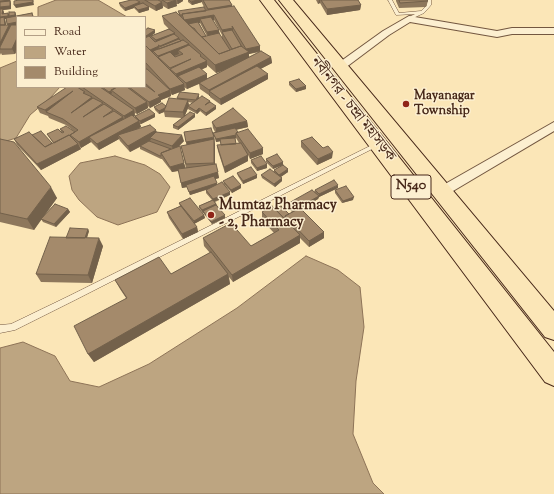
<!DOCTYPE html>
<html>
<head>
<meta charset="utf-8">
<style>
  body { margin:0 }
  #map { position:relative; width:554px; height:494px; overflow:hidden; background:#fbe6b7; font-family:"Sorts Mill Goudy",serif }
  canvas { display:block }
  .legend { position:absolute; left:16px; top:16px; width:130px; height:72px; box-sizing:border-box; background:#fcefd0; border:1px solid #b39f86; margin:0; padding:5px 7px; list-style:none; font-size:12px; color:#462718 }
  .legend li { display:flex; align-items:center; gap:8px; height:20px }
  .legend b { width:20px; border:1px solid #b39f86 }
</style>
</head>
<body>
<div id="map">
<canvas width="554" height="494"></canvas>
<ul class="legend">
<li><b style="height:5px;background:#fcefd0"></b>Road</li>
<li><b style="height:11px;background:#bda581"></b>Water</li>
<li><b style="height:11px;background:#a48a6b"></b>Building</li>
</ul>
</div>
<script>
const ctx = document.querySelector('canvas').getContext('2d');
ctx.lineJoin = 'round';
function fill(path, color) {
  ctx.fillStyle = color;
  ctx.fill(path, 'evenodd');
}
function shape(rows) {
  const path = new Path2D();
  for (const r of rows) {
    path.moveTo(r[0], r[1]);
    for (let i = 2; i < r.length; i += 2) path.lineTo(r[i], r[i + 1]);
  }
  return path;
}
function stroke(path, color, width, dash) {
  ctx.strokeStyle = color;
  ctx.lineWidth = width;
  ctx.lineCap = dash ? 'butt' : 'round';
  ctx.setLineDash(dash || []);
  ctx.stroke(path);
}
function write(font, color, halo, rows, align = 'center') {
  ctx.font = font + ' "Sorts Mill Goudy","Noto Serif Bengali",serif';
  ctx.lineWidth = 3;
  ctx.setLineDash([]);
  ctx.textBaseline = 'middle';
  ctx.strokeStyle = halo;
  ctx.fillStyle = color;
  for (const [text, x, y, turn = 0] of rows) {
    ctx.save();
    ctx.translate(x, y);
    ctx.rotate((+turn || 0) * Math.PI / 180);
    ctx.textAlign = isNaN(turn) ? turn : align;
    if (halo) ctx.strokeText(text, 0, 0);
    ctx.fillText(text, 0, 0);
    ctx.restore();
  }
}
const water = shape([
  [56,0,98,0,127,17,38,17,38,7,56,0],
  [17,61,17,87,60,87,51,97,30,115,16,138,0,143,0,68,17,61],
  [115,156,145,165,160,174,170,187,157,212,118,225,97,217,79,200,72,190,69,176,80,163,115,156],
  [306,256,338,270,360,287,364,327,356,381,353,434,373,483,384,494,0,494,0,348,23,342,55,356,70,381,99,387,149,364,237,308,306,256]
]);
const lane = shape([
  [388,0,392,0,399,13,421,11,427,5,427,0,431,0,431,5,424,13,409,20,407,19,407,18,415,14,396,15,388,0],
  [378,142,381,144,380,145,75,300,15,330,0,333,0,325,11,324,69,296,378,142]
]);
const street = shape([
  [409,16,497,31,512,28,554,28,554,34,512,34,497,37,410,22,389,35,345,68,337,68,336,66,337,64,383,31,409,16],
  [554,122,554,131,448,194,438,194,437,191,438,188,554,122]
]);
const highway = shape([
  [260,0,274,0,554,352,554,386,545,382,260,0],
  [279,0,293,0,554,311,554,340,545,337,279,0]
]);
const wall = shape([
  [0,0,10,0,11,4,11,9,3,10,4,14,8,13,9,15,16,14,16,16,32,13,34,17,17,17,17,54,16,52,15,54,2,55,1,53,0,55],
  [5,19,6,19,8,25,6,25],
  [137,0,183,0,183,1,178,4,176,4,177,6,168,9,163,6,163,8,156,11,149,7,149,10,139,13,134,8,125,11,120,6,119,3],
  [188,0,229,0,232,5,232,7,260,46,260,51,271,57,272,63,260,69,268,79,221,105,210,97,210,96,200,89,199,84,187,89,184,87,185,90,172,95,171,94,171,96,161,100,161,102,150,108,148,106,148,108,137,114,135,113,134,117,155,114,155,117,141,124,140,124,141,127,137,129,156,132,184,141,178,147,184,163,185,168,186,168,181,146,187,145,184,132,214,139,215,145,215,164,219,178,215,179,217,185,224,184,223,181,241,185,241,188,232,193,224,184,230,195,215,202,225,218,212,224,204,214,204,213,203,213,204,215,205,218,194,224,197,227,198,232,183,239,169,218,167,212,180,206,179,203,203,213,199,208,199,206,212,200,206,193,206,190,190,195,187,187,182,188,179,171,172,172,162,159,161,159,140,149,140,147,130,152,120,141,119,139,99,150,91,142,81,148,79,146,81,149,41,170,17,145,14,139,32,135,52,143,53,143,47,134,63,133,61,132,60,129,75,132,66,125,49,118,48,116,40,113,37,107,80,88,79,87,145,87,145,30,155,30,155,33,151,36,169,29,164,24,162,16,179,15,178,11,206,11,202,3,202,2,192,5,188,2],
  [214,20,222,35,222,38,219,33,213,21],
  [199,23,200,23,201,25,207,36,206,36],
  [260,52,249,57,249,54],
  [207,65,216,73,222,71,207,79,201,70,207,67],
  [316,0,358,0,361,5,360,10,327,15,320,3,318,4],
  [396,0,427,0,428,1,426,7,399,8,396,1],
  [289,82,306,86,306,89,296,92,289,85],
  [199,97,198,99,210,101,211,103,216,109,206,116,200,111,197,114,188,109,188,108,185,115,195,114,195,117,178,130,173,128,173,125,182,118,165,117,164,112,159,114,155,110,154,107,166,106,177,99,177,98],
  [188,102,193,103,189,105],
  [247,121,248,127,236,130,238,132,263,154,250,159,248,155,248,161,225,173,218,151,217,145,221,145,221,141,216,142,213,133,215,132,213,128,212,122],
  [235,138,236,138,239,143,236,144],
  [0,139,57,198,44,216,68,209,70,212,56,227,43,222,41,219,34,230,0,222],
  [301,141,332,158,317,165,301,147],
  [266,159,283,162,283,165,288,169,288,172,281,177,282,178,282,181,275,187,262,178,261,175,274,172,274,170,282,165,273,169,266,162],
  [251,160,267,168,257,171,251,163],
  [237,173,257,175,257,178,243,184,238,176],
  [338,188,319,197,318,199,301,209,324,232,324,238,309,247,300,238,300,243,233,282,229,277,230,284,94,362,88,354,126,298,120,289,115,280,171,274,210,253,204,246,203,238,251,246,274,233,262,220,262,212,275,209,289,214,292,212,287,207,287,204,314,192,315,190],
  [335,190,353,200,342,203,335,193],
  [89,231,87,238,103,246,92,283,41,282,36,274,66,238]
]);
const shadedWall = shape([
  [5,0,10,0,11,4,11,9,3,10,4,12,4,16,8,13,10,16,15,12,16,14,16,18,11,19,10,17,10,19,5,19,7,29,0,20,0,1],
  [33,0,34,5,16,8,14,5],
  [176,0,177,6,168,9,167,3],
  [177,0,183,0,183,1,178,4],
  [197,0,202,0,202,2,192,5,191,2],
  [319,0,320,0,320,3,318,4],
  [140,2,141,5,134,6,134,8,125,11,125,8],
  [162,2,163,8,156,11,155,6],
  [232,5,233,10,209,15,208,9],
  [361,5,360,10,327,15,327,9],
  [149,7,149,10,139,13,138,10],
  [214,15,214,20,202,23,200,19,200,23,185,26,184,20],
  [17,22,17,28,0,49,0,43,8,27,7,24],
  [233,28,233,34,223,33,222,30],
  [155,30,155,33,147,39,146,36],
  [219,30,220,36,208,38,207,32],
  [175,33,175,36,156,43,156,40],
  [17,38,17,50,15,51,16,52,15,54,12,49],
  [179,38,180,41,160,49,160,46],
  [189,44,190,50,178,50,179,54,162,61,158,57,159,62,158,56],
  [159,46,159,49,157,48,158,50,150,53,149,50],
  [260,46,260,51,249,54,249,61,216,73,215,65,246,53,246,49],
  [271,57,272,63,213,94,209,91,210,96,209,96,209,90],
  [207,61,207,67,181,78,178,76,178,79,177,80,176,74],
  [207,74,207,80,187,89,186,83],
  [268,74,268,79,221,105,220,99],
  [184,84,185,90,172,95,170,89],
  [306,86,306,89,296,92,296,89],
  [111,90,112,93,110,95,109,92],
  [170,90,171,96,161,100,161,102,150,108,149,102,158,95],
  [73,91,46,112,48,116,45,110],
  [199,94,199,97,196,103,196,100],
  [92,97,95,103,71,113],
  [188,100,189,106,188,106,188,108,184,118,183,112],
  [147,102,148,108,137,114,135,108],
  [216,106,216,109,206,116,206,113],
  [167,107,164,111,164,112,159,114,159,111],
  [199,108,200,111,197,114,196,111],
  [134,110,135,116,126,122,124,116],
  [155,114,155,117,141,124,140,121],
  [195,114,195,117,178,130,178,127],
  [123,117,125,123,89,137,91,142,81,148,79,142],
  [139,121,141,127,120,138,118,135,119,139,99,150,97,144],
  [247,121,248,127,216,134,216,128],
  [156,130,158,136,150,138,151,140,130,152,128,146],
  [182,135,184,141,173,152,172,146],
  [236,135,236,138,216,142,216,139],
  [214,137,215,145,215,169,214,163,187,148,186,142],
  [78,144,81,149,41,170,37,164],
  [263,148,263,154,250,159,250,153],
  [333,152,332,158,317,165,318,159],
  [248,155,248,161,225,173,224,167],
  [283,162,283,165,273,169,273,166],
  [184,163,186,169,172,172,170,167],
  [267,164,267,168,257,171,257,168],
  [288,169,288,172,279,178,279,175],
  [218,172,219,178,187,187,186,185,187,187,182,188,181,183],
  [257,175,257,178,243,184,243,181],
  [282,178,282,181,275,187,274,184],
  [217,183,217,186,190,195,189,192],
  [241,185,241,188,232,193,231,190],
  [338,185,338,188,319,197,318,199,294,213,294,210,319,196,319,194],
  [51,187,57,198,34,230,27,219],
  [230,192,230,195,213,202,213,199],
  [354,197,353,200,342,203,343,201],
  [216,204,217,207,203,211,204,213,203,213,202,210],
  [68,209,70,212,56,227,54,224],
  [204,215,205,218,194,224,194,221],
  [225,215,225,218,212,224,211,222],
  [197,227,198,232,183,239,182,234],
  [88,229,89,231,85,243,84,240],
  [324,232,324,238,309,247,309,241],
  [300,235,300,243,233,282,232,275],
  [99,238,103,246,92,283,88,275],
  [228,274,230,284,94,362,88,354]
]);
const building = shape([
  [19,0,33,0,33,2,14,5,14,1,19,0],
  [131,0,136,0,140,2,125,8,119,3,131,0],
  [145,0,158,0,162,2,155,6,145,0],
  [162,0,176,0,167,3,162,0],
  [189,0,197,0,191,2,189,0],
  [203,0,229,0,232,5,208,9,203,0],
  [321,0,358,0,361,5,327,9,321,0],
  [399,0,427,0,428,1,400,3,399,0],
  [10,1,10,6,0,7,0,2,10,1],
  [143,3,149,7,138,10,134,6,143,3],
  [234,6,260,46,246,49,232,26,233,28,222,30,214,15,184,20,182,14,234,6],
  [204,7,206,11,182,14,182,16,181,16,178,11,204,7],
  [0,9,3,9,2,14,8,13,8,16,0,17,0,9],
  [9,12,15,12,15,15,9,16,9,12],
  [176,12,219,54,241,46,249,52,215,65,162,16,176,12],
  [32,13,33,17,17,17,17,22,7,24,6,18,32,13],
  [4,17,5,25,0,25,0,18,4,17],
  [211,17,219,30,207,32,200,19,211,17],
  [198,22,206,36,202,37,197,32,194,28,193,28,188,24,198,22],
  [0,25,9,25,0,43,0,25],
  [11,25,17,25,17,38,12,49,0,49,0,47,11,25],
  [148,28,155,30,146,36,145,36,145,30,148,28],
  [169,29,175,33,156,40,151,36,169,29],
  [232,30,242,47,241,46,232,49,222,32,232,30],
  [219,33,230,50,219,54,202,37,219,33],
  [174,34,179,38,160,46,158,45,159,46,150,50,145,45,145,38,149,36,155,42,174,34],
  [179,39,181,41,159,49,157,48,179,39],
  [183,40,189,44,158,56,153,51,183,40],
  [145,45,184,84,170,89,145,62,145,45],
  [189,45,201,55,200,56,207,61,176,74,170,69,191,59,170,68,158,57,170,52,175,57,183,54,178,50,189,45],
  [261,51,271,57,209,90,199,83,261,51],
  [257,66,268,74,220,99,209,91,257,66],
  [199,67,207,74,186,83,178,76,199,67],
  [145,69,147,69,170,90,158,95,160,97,149,102,129,87,145,87,145,85,155,92,145,83,145,69],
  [299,79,306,86,296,89,289,82,299,79],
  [67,87,77,87,85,92,83,93,92,97,71,113,93,98,103,103,83,117,104,104,113,110,103,117,114,111,123,117,79,142,70,135,78,130,63,119,46,112,73,91,45,110,37,107,67,87],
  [82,87,100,87,134,110,124,116,82,87],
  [102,87,117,87,109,92,102,87],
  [117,87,127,87,147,102,135,108,111,90,117,87],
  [180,92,199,94,196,100,177,98,180,92],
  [202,96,210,101,205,105,210,102,216,106,206,113,199,108,196,111,188,106,202,96],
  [169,98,188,100,183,112,164,111,169,98],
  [162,103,166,106,165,108,159,111,154,107,162,103],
  [233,108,247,121,216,128,212,122,233,108],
  [149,109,155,114,140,121,135,116,149,109],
  [190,112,195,114,178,127,173,125,190,112],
  [132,115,139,121,97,144,89,137,132,115],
  [150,125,156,130,128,146,118,135,150,125],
  [66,126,75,132,70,135,71,136,69,135,54,143,47,134,58,129,62,133,64,132,60,129,66,126],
  [211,128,214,137,186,142,184,132,211,128],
  [235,128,238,132,236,133,236,135,216,139,213,133,235,128],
  [248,129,263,148,250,153,236,133,248,129],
  [41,131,52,143,45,147,32,135,41,131],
  [29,132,45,147,69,135,78,144,37,164,14,139,29,132],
  [156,132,182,135,172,146,150,138,156,132],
  [312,137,323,148,328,146,333,152,318,159,301,141,312,137],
  [235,138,236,144,221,145,220,139,235,138],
  [0,139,14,142,51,187,27,219,0,213,0,139],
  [214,139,214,163,186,164,181,146,214,139],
  [149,141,171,149,161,153,161,156,160,156,140,146,149,141],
  [241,143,248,155,224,167,217,145,241,143],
  [180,146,184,163,170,167,161,153,180,146],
  [277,154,283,162,273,166,266,159,277,154],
  [261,156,267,164,257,168,251,160,261,156],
  [216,164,218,172,181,183,178,169,216,164],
  [283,165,288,169,279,175,274,170,283,165],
  [251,167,257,175,243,181,237,173,251,167],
  [270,169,282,178,274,184,261,175,270,169],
  [214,176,217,183,189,192,186,185,214,176],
  [233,176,241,185,231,190,223,181,233,176],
  [334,180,338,185,319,194,315,190,334,180],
  [222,182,230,192,213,199,206,190,222,182],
  [346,186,354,197,343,201,335,190,346,186],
  [312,190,319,196,294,210,287,204,312,190],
  [190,198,204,215,194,221,179,203,190,198],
  [213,200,216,204,202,210,199,206,213,200],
  [55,204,68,209,54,224,41,219,55,204],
  [216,205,225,215,211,222,203,211,216,205],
  [181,206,197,227,182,234,167,212,181,206],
  [272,206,300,235,232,275,203,238,231,223,251,246,279,230,262,212,272,206],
  [281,206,289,214,285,216,285,217,284,218,275,209,281,206],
  [300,208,324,232,309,241,285,216,300,208],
  [70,228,88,229,85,238,66,238,70,228],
  [50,237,99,238,88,275,36,274,50,237],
  [211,252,228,274,88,354,74,326,127,298,115,280,159,257,171,274,211,252]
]);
const markers = [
  [406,104,4,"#8f2418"],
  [211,215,4,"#8f2418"]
];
const farPoinames = [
  ["Mayanagar",414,97],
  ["Township",414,112]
];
const shields = [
  [411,187,40]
];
const shieldNames = [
  ["N540",411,187]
];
const streetNames = [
  ["নবীনগর - চন্দ্রা মহাসড়ক",352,110,52]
];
const poiNames = [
  ["Mumtaz Pharmacy",219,206],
  ["- 2, Pharmacy",219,223]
];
fill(water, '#bda581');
stroke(water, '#8d7357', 1);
stroke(lane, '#735740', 1);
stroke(street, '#735740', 2);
stroke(highway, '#462718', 2);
fill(lane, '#fcefd0');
fill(street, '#fcefd0');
fill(highway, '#fbe6b7');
fill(wall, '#8d775c');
fill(shadedWall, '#73614b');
fill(building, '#a48a6b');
stroke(building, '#73614b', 1);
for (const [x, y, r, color] of markers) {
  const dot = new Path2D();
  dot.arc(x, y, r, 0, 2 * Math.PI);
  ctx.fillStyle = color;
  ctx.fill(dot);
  stroke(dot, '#fcefd0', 1.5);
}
write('bold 13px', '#462718', '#fcefd0', farPoinames, 'left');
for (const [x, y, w] of shields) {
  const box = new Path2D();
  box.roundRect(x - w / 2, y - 12, w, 24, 3);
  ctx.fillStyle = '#fcefd0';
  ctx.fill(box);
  stroke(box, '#462718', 1);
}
write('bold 14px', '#462718', null, shieldNames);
write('15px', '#462718', '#fcefd0', streetNames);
write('bold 15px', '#462718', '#fcefd0', poiNames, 'left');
</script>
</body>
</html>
